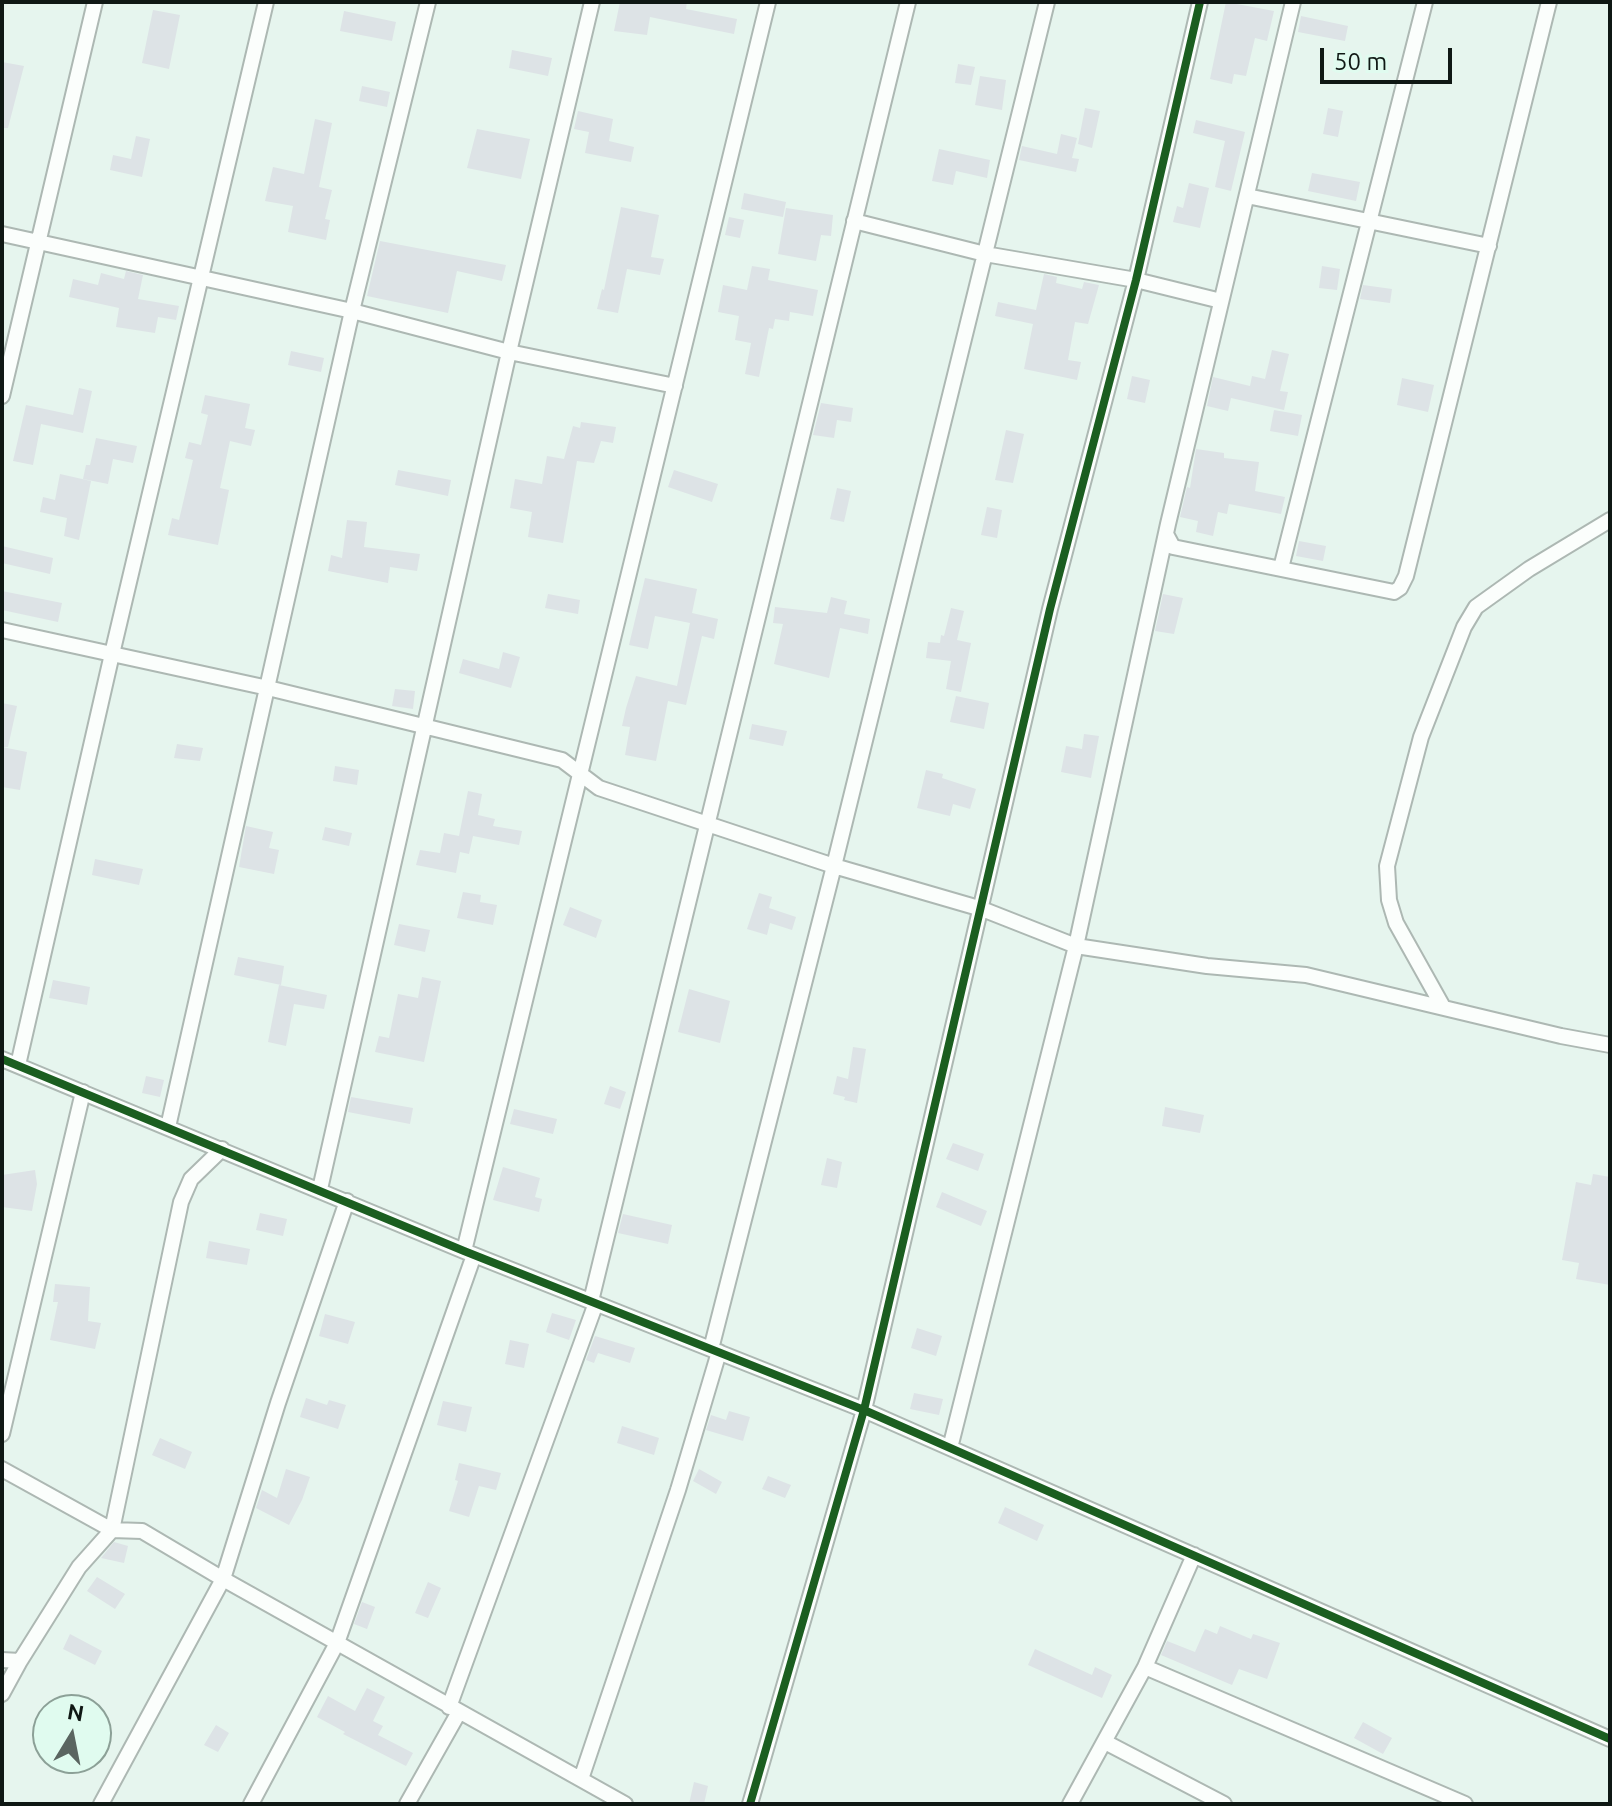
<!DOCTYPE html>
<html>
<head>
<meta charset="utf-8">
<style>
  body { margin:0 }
  #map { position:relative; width:1612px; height:1806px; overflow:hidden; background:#e6f5ee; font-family:Ubuntu,sans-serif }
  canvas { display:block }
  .frame { position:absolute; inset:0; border:4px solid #0f1814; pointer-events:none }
  .north { position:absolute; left:32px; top:1694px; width:80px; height:80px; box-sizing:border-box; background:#e0fbef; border:2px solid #8ca097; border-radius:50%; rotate:10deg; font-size:22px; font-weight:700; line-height:32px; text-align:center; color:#0f1814 }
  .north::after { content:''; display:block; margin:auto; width:28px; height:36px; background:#5a6560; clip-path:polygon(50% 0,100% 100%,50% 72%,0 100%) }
  .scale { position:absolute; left:1320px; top:48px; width:132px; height:36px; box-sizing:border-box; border:4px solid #0f1814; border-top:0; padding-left:10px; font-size:24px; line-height:28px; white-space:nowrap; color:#0f1814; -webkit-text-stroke:6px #e0fbef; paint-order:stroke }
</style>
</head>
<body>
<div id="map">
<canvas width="1612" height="1806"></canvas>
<div class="frame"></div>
<div class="north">N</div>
<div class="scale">50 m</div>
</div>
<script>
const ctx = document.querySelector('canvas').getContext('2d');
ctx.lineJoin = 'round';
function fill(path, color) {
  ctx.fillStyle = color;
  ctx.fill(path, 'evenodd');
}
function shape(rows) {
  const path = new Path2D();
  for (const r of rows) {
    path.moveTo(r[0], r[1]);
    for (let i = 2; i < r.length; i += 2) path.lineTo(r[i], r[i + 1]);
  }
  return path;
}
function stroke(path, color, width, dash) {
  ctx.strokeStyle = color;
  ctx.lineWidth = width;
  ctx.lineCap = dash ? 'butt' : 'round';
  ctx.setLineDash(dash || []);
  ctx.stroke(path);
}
const building = shape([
  [620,2,687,2,686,9,737,19,734,34,650,17,647,35,614,31],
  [1226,2,1274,11,1267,41,1255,38,1246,76,1234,74,1232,84,1210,79],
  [153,10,180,15,169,69,142,63],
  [344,11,396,22,392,41,340,31],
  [1301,16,1348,26,1345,41,1298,32],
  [512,50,552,58,548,76,509,68],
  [2,62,24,66,8,128,2,128],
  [958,64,975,67,971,85,955,83],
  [980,76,1006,80,1002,110,975,105],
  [362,86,390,92,387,107,359,101],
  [1085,108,1100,111,1092,148,1078,144],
  [1328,108,1343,111,1338,137,1323,134],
  [578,111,613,119,609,141,634,147,631,162,585,153,589,132,574,129],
  [315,119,332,123,319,187,332,190,325,219,330,220,326,240,288,232,293,206,265,201,273,167,304,174],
  [1196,120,1245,132,1231,191,1215,187,1225,141,1193,133],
  [477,129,530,139,521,179,467,168],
  [1061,134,1077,138,1072,158,1079,159,1076,172,1019,160,1022,146,1057,154],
  [136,136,150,139,142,177,110,170,113,155,131,159],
  [939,149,990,160,987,178,956,171,953,185,932,181],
  [1312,173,1360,182,1356,201,1308,191],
  [1189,183,1209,188,1200,228,1173,222,1177,206,1183,208],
  [744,193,786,202,783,217,741,209],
  [621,207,659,215,651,257,664,259,660,275,627,269,618,313,597,309,602,289,604,290],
  [786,208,833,215,831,236,821,235,816,261,778,254],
  [729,217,744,220,740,238,725,235],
  [380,241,506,265,502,281,457,271,448,313,367,296],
  [752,266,770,269,768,280,818,290,813,316,790,312,789,321,775,319,773,329,769,328,759,377,745,374,751,343,735,340,739,316,718,312,723,285,747,290],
  [1322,266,1340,269,1337,290,1319,288],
  [126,271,143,275,138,299,179,306,176,320,158,317,155,333,116,327,119,308,69,297,73,279,98,285,101,273,124,279],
  [1044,274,1057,277,1056,283,1082,289,1084,282,1099,285,1088,324,1075,322,1068,360,1081,362,1077,380,1024,369,1033,324,995,316,998,302,1036,310],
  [1363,285,1392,289,1390,303,1360,299],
  [1272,350,1289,354,1280,391,1288,392,1284,410,1231,398,1228,411,1207,406,1213,377,1250,386,1252,376,1265,379],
  [291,351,324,358,321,372,288,365],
  [1132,376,1150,380,1145,403,1127,399],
  [1402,378,1434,385,1428,412,1397,405],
  [79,388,92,391,83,433,41,424,33,465,13,461,26,405,73,415],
  [205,395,250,404,245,428,255,430,251,446,230,441,220,488,229,490,218,545,168,535,172,518,179,520,193,460,185,458,189,442,201,445,208,415,201,413],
  [821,403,853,408,851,422,837,420,834,438,813,435],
  [1274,410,1302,415,1298,436,1270,431],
  [581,422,616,427,613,443,601,441,594,463,577,461,563,543,528,537,532,512,510,508,515,479,542,484,547,456,564,459,573,426,580,428],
  [1006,430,1024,434,1013,483,995,480],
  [96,438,137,446,133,463,113,459,108,484,83,479,86,465,90,465],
  [1196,449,1224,453,1224,458,1259,462,1255,491,1285,497,1281,514,1229,504,1227,514,1218,512,1213,536,1196,532,1198,521,1180,517,1187,487,1190,488],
  [398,470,451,480,448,496,395,485],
  [674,470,718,484,712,502,668,487],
  [60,474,91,481,79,540,64,536,67,518,40,512,43,497,55,500],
  [837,488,851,491,844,522,830,519],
  [987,507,1002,510,997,538,981,535],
  [347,520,367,522,364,547,420,554,417,571,390,567,388,583,328,571,331,555,342,558],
  [1299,541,1326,546,1323,561,1296,556],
  [2,546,53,558,50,574,2,563],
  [645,578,697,589,692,613,718,619,714,639,702,636,686,705,668,701,656,761,625,755,630,727,622,726,626,708,636,676,677,686,690,623,655,616,648,649,629,645],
  [2,591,62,603,58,622,2,610],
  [548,594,580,600,578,614,545,608],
  [1163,594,1183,598,1174,634,1155,631],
  [831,597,847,601,844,614,870,619,868,634,840,628,829,678,774,664,783,624,773,623,775,607,827,613],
  [951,608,964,611,957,640,971,643,961,692,946,689,951,661,926,658,928,642,940,643,941,635,944,636],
  [503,652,520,657,511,688,459,673,463,659,499,669],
  [395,689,415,691,413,709,392,706],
  [956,696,989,703,984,729,950,722],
  [2,703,17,706,8,747,2,747],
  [752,724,787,731,783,746,749,739],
  [1084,734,1099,736,1091,778,1061,772,1066,746,1082,749],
  [177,744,203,748,200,761,174,758],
  [2,747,27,752,20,790,2,787],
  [335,766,359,770,357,785,333,781],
  [926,770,943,774,942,778,976,789,970,809,953,804,950,816,917,808],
  [468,791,482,794,478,815,495,819,493,826,522,831,519,845,473,836,469,854,460,852,456,873,416,865,420,850,440,853,444,833,459,836],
  [246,826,273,832,269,848,279,850,274,874,239,867],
  [325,827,352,833,349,846,322,840],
  [95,859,143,869,139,885,92,875],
  [463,892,481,895,480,902,497,905,493,925,457,918],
  [759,893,772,897,769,908,796,917,792,930,770,923,767,935,747,929],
  [570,907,602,920,596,938,563,925],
  [399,924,430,930,425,952,394,945],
  [238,957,284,966,281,985,234,975],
  [422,977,441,981,424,1062,375,1052,379,1036,389,1038,398,994,418,998],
  [53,980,90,987,87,1005,49,998],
  [279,985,327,995,324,1009,294,1004,286,1046,268,1042],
  [689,989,730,1001,720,1043,678,1032],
  [853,1047,866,1049,857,1103,844,1100,845,1097,833,1094,837,1076,848,1079],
  [146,1076,164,1080,160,1097,142,1093],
  [610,1086,626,1092,620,1109,604,1104],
  [351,1097,413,1108,410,1124,348,1112],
  [1165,1107,1204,1115,1200,1133,1162,1126],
  [514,1109,557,1119,553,1134,510,1124],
  [953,1143,984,1154,978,1171,946,1159],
  [827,1158,842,1162,837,1188,821,1185],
  [503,1167,540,1178,535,1197,542,1199,539,1212,493,1200],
  [35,1170,37,1184,32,1211,2,1207,2,1175],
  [1593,1174,1610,1177,1610,1285,1576,1279,1579,1263,1562,1260,1576,1182,1591,1185],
  [942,1192,987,1211,981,1226,936,1207],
  [260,1213,287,1219,283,1236,256,1230],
  [623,1214,672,1225,668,1244,618,1233],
  [209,1241,250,1249,247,1265,206,1258],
  [55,1284,90,1287,88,1321,101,1323,95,1349,50,1340,58,1302,53,1302],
  [552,1313,576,1320,569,1340,546,1332],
  [325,1314,355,1322,348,1344,319,1336],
  [917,1328,942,1336,936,1356,911,1348],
  [595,1336,635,1348,630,1363,598,1353,594,1363,586,1360],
  [510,1340,529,1344,524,1368,505,1364],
  [914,1393,943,1399,939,1415,910,1409],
  [306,1398,327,1405,329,1400,346,1405,338,1429,300,1417],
  [443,1401,472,1407,466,1432,437,1425],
  [729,1411,750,1417,743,1441,706,1430,711,1415,726,1420],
  [622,1426,659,1438,654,1455,617,1443],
  [160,1438,192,1452,185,1469,152,1455],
  [459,1463,501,1473,496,1490,479,1486,469,1517,449,1511,458,1481,455,1480],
  [286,1469,310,1477,302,1500,289,1525,256,1508,262,1490,277,1498],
  [699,1469,722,1482,716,1494,693,1481],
  [768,1476,791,1485,785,1498,762,1489],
  [1005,1507,1044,1525,1037,1541,998,1523],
  [114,1542,128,1546,124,1563,101,1558],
  [97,1577,125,1594,115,1609,87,1591],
  [428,1582,441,1588,428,1618,415,1613],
  [362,1602,375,1607,367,1629,354,1624],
  [1220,1626,1251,1639,1253,1634,1280,1643,1267,1679,1239,1669,1232,1685,1161,1655,1167,1641,1195,1652,1205,1629,1217,1634],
  [70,1634,102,1651,95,1665,63,1649],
  [1035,1649,1092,1675,1095,1667,1112,1675,1102,1698,1028,1665],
  [367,1688,385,1697,373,1721,383,1726,378,1735,413,1753,406,1766,343,1734,345,1732,317,1717,328,1696,355,1711],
  [1363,1722,1392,1738,1383,1754,1354,1738],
  [216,1725,229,1733,218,1752,204,1745],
  [694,1782,708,1786,704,1804,689,1804]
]);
const minor = shape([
  [1247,196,1489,246],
  [854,221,985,254,1136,280,1221,301],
  [2,234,352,311,509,352,675,386],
  [2,396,95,2],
  [1166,534,1173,547,1394,592,1400,588,1406,576,1549,2],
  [1281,568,1425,2],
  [2,630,268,688,562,760,599,788,834,866,982,909,1076,946,1207,966,1306,975,1561,1036,1610,1045],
  [1443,1007,1396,923,1389,900,1387,866,1421,737,1464,627,1476,607,1529,569,1610,520],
  [2,1059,464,1251,864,1410,1610,1739],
  [18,1065,112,654,266,2],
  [168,1127,352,311,428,2],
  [320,1189,509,352,592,2],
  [464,1251,768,2],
  [591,1301,908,2],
  [711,1349,834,866,1047,2],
  [2,1434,83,1092],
  [950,1448,1076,946,1168,524,1293,2],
  [2,1469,112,1530,142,1531,223,1579,625,1804],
  [2,1660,20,1661,79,1567,112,1530,181,1202,191,1179,222,1149],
  [1145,1667,1465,1804],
  [2,1694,20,1661],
  [449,1707,596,1303],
  [1105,1742,1224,1804],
  [581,1779,678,1490,719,1352],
  [101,1804,223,1579,278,1403,347,1201],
  [251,1804,337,1643,474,1255],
  [407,1804,459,1712],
  [750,1804,864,1410,1050,609,1136,280,1200,2],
  [1070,1804,1145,1667,1194,1555]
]);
const cycleway = shape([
  [2,1059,464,1251,864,1410,1610,1739],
  [750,1804,864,1410,1050,609,1136,280,1200,2]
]);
fill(building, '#dde3e6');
stroke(minor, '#adb8b3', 18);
stroke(minor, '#fbfefc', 14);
stroke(cycleway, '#1b5e20', 8);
</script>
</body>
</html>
